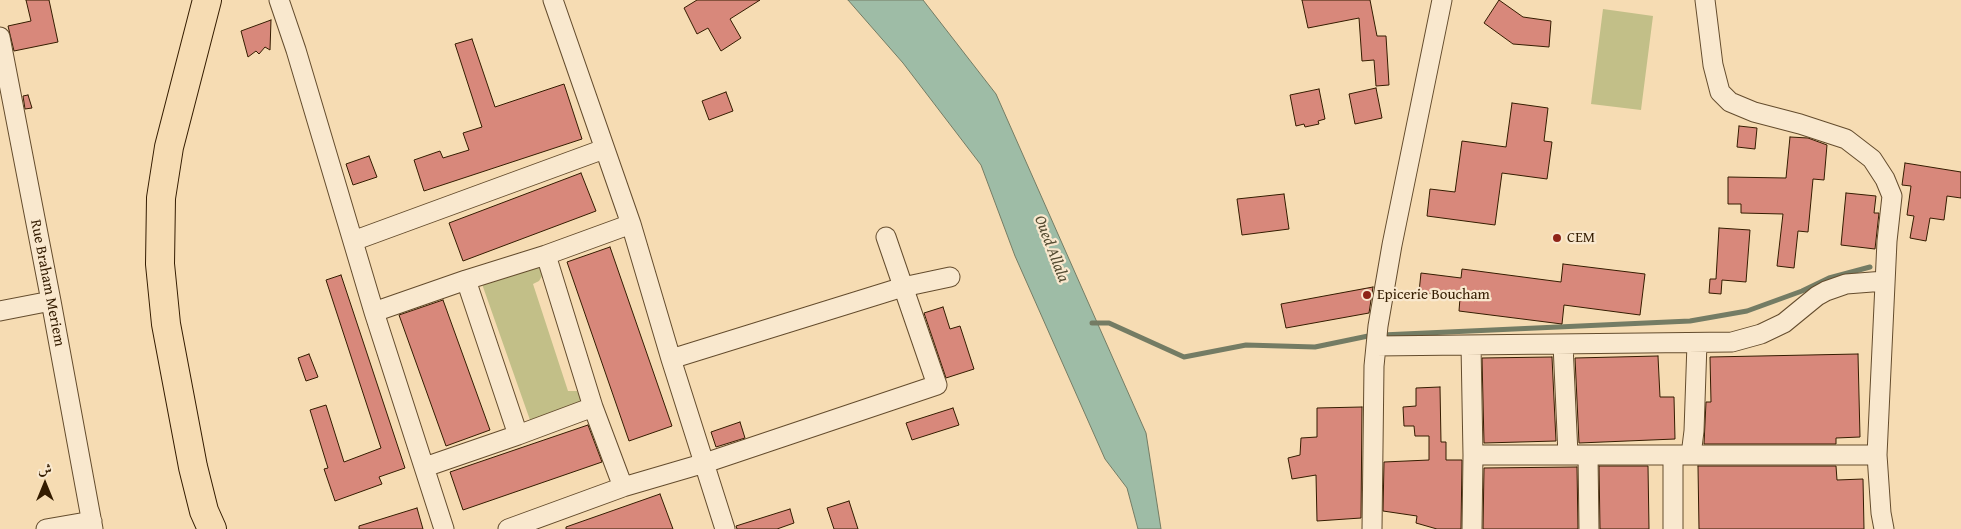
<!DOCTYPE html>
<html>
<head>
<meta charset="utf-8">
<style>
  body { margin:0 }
  #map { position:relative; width:1961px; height:529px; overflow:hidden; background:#f6dcb3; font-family:"Gentium Book Plus",Amiri,serif }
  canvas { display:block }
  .north { position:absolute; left:20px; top:459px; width:50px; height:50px; -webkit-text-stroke:4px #f9e8ce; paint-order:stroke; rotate:0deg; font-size:14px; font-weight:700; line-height:20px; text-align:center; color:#341c00 }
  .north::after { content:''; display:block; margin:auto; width:18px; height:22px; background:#341c00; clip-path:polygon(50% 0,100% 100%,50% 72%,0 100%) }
</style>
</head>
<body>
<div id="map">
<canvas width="1961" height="529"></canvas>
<div class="north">ش</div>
</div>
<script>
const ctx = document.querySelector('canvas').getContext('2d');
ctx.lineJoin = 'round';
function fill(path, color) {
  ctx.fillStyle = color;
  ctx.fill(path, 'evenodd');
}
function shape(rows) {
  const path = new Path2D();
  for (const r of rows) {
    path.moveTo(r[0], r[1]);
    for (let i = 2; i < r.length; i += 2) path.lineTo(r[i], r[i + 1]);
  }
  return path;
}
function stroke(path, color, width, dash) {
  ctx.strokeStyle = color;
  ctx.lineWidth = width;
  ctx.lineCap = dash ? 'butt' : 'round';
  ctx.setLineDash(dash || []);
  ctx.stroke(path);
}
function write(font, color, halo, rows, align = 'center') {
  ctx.font = font + ' "Gentium Book Plus",serif';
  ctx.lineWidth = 4.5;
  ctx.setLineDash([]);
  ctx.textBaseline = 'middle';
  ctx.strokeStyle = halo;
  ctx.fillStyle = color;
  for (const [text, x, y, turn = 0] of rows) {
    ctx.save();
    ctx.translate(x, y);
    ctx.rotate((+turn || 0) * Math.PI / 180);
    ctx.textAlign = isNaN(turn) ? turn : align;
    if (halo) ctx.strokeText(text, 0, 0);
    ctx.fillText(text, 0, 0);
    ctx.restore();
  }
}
const green = shape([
  [1603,9,1653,16,1641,110,1591,104],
  [537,267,541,270,542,276,539,281,533,284,568,391,577,391,581,399,579,404,574,407,530,420,482,284]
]);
const water = shape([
  [848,0,923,0,996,94,1146,433,1161,529,1138,529,1127,488,1105,459,1015,256,981,165,903,63,848,0]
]);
const stream = shape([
  [1092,323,1109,323,1184,357,1246,345,1315,347,1373,335],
  [1382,335,1690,321,1747,311,1802,291,1829,278,1870,267]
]);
const building = shape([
  [26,0,49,0,58,42,14,51,8,26,31,21,26,0],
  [697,0,760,0,730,19,741,38,721,51,708,28,697,34,684,8,697,0],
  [1302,0,1370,0,1377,36,1386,36,1389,85,1376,86,1374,60,1362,61,1359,18,1308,28,1302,0],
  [1499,0,1523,17,1551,21,1549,47,1513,44,1484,23,1499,0],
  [271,20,270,50,265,47,259,54,256,51,248,57,241,31,271,20],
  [472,39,495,107,564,84,582,139,424,191,414,160,440,151,443,158,469,150,463,133,482,127,455,44,472,39],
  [1376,88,1382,118,1355,124,1349,94,1376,88],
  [1319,89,1325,119,1318,121,1319,124,1305,127,1304,124,1296,126,1290,95,1319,89],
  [726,92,733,111,709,120,702,101,726,92],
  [28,95,32,108,25,109,23,96,28,95],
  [1512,103,1548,108,1544,141,1552,142,1547,179,1502,173,1495,225,1427,216,1430,189,1455,192,1462,141,1506,147,1512,103],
  [1739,126,1757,128,1755,149,1737,147,1739,126],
  [1790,137,1808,138,1827,145,1824,180,1813,179,1808,232,1798,231,1794,268,1777,266,1783,214,1741,213,1741,204,1728,204,1728,177,1786,178,1790,137],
  [369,156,377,177,353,185,346,164,369,156],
  [1905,163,1961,172,1961,198,1947,196,1944,220,1930,218,1926,241,1910,238,1914,216,1907,215,1911,186,1902,185,1905,163],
  [581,173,596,211,463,261,449,223,581,173],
  [1846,193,1876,196,1874,213,1879,213,1875,249,1841,245,1846,193],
  [1284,194,1289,229,1242,235,1237,199,1284,194],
  [1719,228,1750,230,1746,282,1722,280,1721,294,1709,293,1710,279,1716,279,1719,228],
  [610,247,672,426,629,441,567,262,610,247],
  [1563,264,1645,274,1640,315,1564,305,1562,324,1459,311,1460,298,1419,292,1421,273,1461,278,1462,269,1561,282,1563,264],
  [341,275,405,468,379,477,382,484,335,501,324,469,328,468,310,410,326,405,344,462,381,448,326,280,341,275],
  [1373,287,1369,313,1286,328,1281,304,1373,287],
  [443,300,490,430,446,446,399,315,443,300],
  [943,307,950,329,960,326,974,369,946,378,924,313,943,307],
  [309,354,318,377,306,381,298,358,309,354],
  [1858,354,1860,437,1836,438,1836,444,1704,444,1706,402,1711,402,1710,357,1858,354],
  [1658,356,1660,397,1674,397,1675,439,1579,443,1575,358,1658,356],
  [1552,357,1556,441,1484,443,1482,358,1552,357],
  [1440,387,1441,442,1446,442,1446,460,1462,460,1461,529,1437,529,1416,523,1417,516,1383,511,1384,462,1429,460,1429,436,1415,436,1414,426,1404,426,1403,407,1416,406,1416,388,1440,387],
  [1362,407,1361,518,1317,521,1316,475,1292,479,1288,458,1300,455,1301,438,1317,437,1317,408,1362,407],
  [953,408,959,425,912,440,906,423,953,408],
  [740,422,745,438,716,447,711,432,740,422],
  [588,425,602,462,463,510,450,472,588,425],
  [1599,466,1648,466,1649,529,1600,529,1599,466],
  [1698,466,1836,466,1837,480,1863,479,1864,529,1699,529,1698,466],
  [1577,467,1578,529,1483,529,1484,468,1577,467],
  [660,494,673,529,566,529,566,527,660,494],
  [849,501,858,529,834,529,827,508,849,501],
  [417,508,423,529,359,529,359,526,417,508],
  [790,509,794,523,777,529,737,529,736,526,790,509]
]);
const minor = shape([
  [279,0,296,50,374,312,444,529],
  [553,0,631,224,671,359,725,529],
  [1705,0,1713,65,1720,92,1730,102,1754,112,1800,124,1846,139,1872,159,1885,179,1892,196,1887,241,1877,455,1881,513,1884,529],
  [0,37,51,301,93,529],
  [353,241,604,149],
  [546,255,466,280,518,435,593,407],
  [0,311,51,301],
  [374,312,466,280],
  [1563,344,1568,455],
  [1471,345,1473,455,1472,529],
  [1376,346,1732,342,1761,334,1784,323,1817,296,1826,291,1846,284,1885,281],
  [671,359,903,287,950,277],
  [1473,455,1877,455],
  [1588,455,1589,529],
  [1673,455,1673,529],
  [1691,455,1694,431,1697,343],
  [425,467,518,435],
  [623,487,705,463,937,385,886,237],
  [46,529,92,521],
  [508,529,623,487,593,407,546,255,631,224],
  [1372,529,1374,366,1378,326,1392,245,1442,0]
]);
const primary = shape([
  [207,0,169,147,161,198,160,264,166,324,193,467,204,511,212,529]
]);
const markers = [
  [1557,238,5,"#8f2418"],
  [1367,295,5,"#8f2418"]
];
const poiNames = [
  ["CEM",1567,238],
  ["Epicerie Boucham",1377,295]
];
const streetNames = [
  ["Rue Braham Meriem",47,283,79]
];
const waterNames = [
  ["Oued Allala",1051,249,69]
];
fill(green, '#c2bf88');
fill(water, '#9ebca6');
stroke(water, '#747c64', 1);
stroke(stream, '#747c64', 5);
fill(building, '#d8887b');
stroke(building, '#341c00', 1);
stroke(minor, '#644c2d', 21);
stroke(primary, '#341c00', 30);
stroke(minor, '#f9e8ce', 19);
stroke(primary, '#f6dcb3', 28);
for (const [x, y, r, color] of markers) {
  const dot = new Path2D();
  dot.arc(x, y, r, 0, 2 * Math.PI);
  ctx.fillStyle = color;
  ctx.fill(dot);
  stroke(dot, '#f9e8ce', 2);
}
write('15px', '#341c00', '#f9e8ce', poiNames, 'left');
write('15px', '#341c00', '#f9e8ce', streetNames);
write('italic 16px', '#544c32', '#f9e8ce', waterNames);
</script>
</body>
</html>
